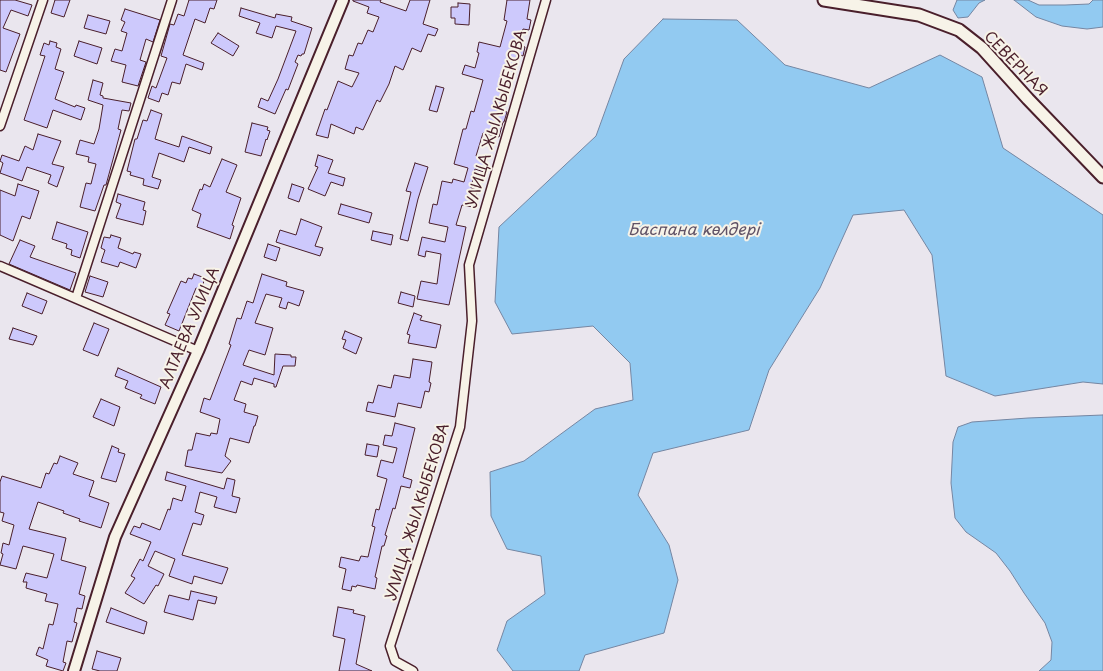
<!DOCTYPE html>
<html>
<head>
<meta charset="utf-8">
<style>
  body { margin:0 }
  canvas { display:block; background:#eae6ee }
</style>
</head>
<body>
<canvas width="1103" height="671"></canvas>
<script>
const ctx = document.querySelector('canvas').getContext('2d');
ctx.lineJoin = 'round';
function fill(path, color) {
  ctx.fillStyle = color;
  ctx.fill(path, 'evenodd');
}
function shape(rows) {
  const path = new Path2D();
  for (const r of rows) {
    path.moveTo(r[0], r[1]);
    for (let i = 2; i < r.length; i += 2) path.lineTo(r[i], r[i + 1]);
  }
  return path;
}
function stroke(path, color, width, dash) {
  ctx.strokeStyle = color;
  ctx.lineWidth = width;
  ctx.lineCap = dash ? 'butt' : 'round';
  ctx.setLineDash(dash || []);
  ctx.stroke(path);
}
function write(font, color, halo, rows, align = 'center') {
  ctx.font = font + ' "Playpen Sans",sans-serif';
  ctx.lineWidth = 4;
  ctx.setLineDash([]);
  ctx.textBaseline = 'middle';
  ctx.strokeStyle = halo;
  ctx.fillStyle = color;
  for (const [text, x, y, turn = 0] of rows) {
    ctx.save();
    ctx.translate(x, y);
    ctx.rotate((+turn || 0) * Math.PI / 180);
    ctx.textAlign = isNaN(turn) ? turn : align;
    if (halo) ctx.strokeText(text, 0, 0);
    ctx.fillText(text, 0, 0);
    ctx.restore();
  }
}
const water = shape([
  [957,0,985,0,979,3,968,17,958,18,953,10,957,0],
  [1014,0,1028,0,1039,5,1065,5,1089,4,1093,0,1103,0,1103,27,1087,29,1062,26,1036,17,1014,0],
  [663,19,737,20,785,65,869,88,940,55,982,77,1003,148,1103,215,1103,384,1083,382,995,396,946,376,932,255,904,210,853,215,820,288,769,370,749,430,653,453,638,495,669,545,678,580,664,633,585,655,579,671,513,671,497,650,507,621,545,594,541,556,507,549,491,516,490,472,524,461,595,409,633,400,630,363,593,326,512,334,495,302,499,227,596,136,624,59,663,19],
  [1103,415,1103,671,1039,671,1051,660,1052,642,1045,623,1024,593,1010,571,996,553,966,532,955,518,951,483,953,442,958,427,972,422,1028,418,1103,415]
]);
const building = shape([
  [0,0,15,0,32,5,28,16,11,10,3,28,20,34,6,72,0,70,0,0],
  [55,0,70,0,64,17,51,13,55,0],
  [189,0,217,0,214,9,210,8,205,23,195,19,183,55,204,63,202,70,186,64,180,84,172,82,168,95,162,93,159,102,148,98,152,86,156,88,167,58,161,56,170,24,174,25,178,14,184,16,189,0],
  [353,0,381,0,380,2,406,11,410,0,430,0,423,24,438,29,435,36,428,34,421,52,412,48,403,70,395,66,389,84,380,102,377,100,363,130,356,127,354,134,331,124,328,138,316,135,325,109,327,110,338,81,352,87,359,73,345,69,349,55,353,56,358,43,362,44,368,30,373,32,379,17,367,13,369,7,353,1,353,0],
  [507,0,530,0,527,19,531,20,529,30,523,29,518,45,525,47,523,56,518,54,510,80,508,79,499,110,507,112,504,122,503,122,499,137,483,133,476,156,487,159,484,172,475,169,471,188,477,190,473,207,462,205,456,225,466,227,449,305,417,299,421,281,437,284,441,254,426,251,425,257,418,255,422,237,445,242,448,227,429,223,433,204,437,205,442,181,452,183,453,179,464,182,468,168,454,164,463,129,466,129,471,111,474,112,483,80,462,74,465,65,475,68,479,53,477,52,479,42,500,47,507,21,504,20,507,0],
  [458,3,470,4,469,25,455,24,455,18,451,18,451,7,458,7,458,3],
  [241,8,275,18,276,14,292,17,291,21,312,28,304,54,302,54,301,56,298,55,295,62,298,64,288,90,286,89,275,114,258,107,261,98,268,101,278,79,296,31,276,26,272,38,256,33,260,23,239,16,241,8],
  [125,9,160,20,153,42,146,39,140,60,146,62,138,86,122,82,126,65,111,61,115,49,122,51,127,33,121,31,125,22,121,20,125,9],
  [88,15,110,21,106,34,84,28,88,15],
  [218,33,239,46,233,56,211,43,218,33],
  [50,41,57,43,56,47,61,49,55,69,64,72,55,99,75,107,76,105,85,108,81,120,53,110,47,128,24,120,45,56,40,55,44,43,49,45,50,41],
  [79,41,102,48,97,64,74,56,79,41],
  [93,80,103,83,100,95,103,96,103,98,131,103,129,111,122,110,118,129,121,130,106,185,104,185,95,211,80,207,86,183,91,184,96,164,88,162,89,157,76,154,80,140,94,144,99,129,103,105,88,100,93,80],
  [436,86,444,88,437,112,429,110,436,86],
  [151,110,162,114,155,139,179,147,182,136,212,147,210,154,189,147,184,162,159,153,152,177,161,180,158,189,143,185,144,179,130,175,131,172,127,171,135,139,137,139,143,120,147,121,151,110],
  [252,123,268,127,267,130,270,131,267,140,266,139,261,156,245,152,252,123],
  [38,134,61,141,52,164,64,167,57,187,48,183,51,175,27,167,22,181,0,173,3,163,0,161,2,155,19,161,25,146,33,150,38,134],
  [318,155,333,160,328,173,345,178,343,186,331,182,325,196,308,189,318,167,315,166,318,155],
  [222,159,237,165,226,192,241,198,232,225,234,226,230,239,197,227,201,214,192,210,200,189,202,190,204,184,210,187,222,159],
  [415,163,428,167,418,199,408,241,400,239,411,192,406,191,415,163],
  [18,184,39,191,30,219,22,216,13,241,0,235,0,190,15,196,18,184],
  [292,184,304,188,299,202,288,198,292,184],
  [118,194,145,202,143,210,146,211,143,225,116,218,121,204,116,202,118,194],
  [341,204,372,213,369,223,338,214,341,204],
  [301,219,322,227,315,246,323,248,320,256,276,242,280,230,296,235,301,219],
  [57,222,88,232,80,258,71,255,72,250,66,248,67,244,52,239,57,222],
  [373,231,393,235,391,245,371,240,373,231],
  [111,235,121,238,118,248,133,254,134,252,141,254,136,268,120,262,118,267,101,262,105,250,101,248,104,237,110,238,111,235],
  [20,240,35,246,30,257,76,273,70,290,9,264,20,240],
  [268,244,280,248,276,261,264,257,268,244],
  [194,274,205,278,201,290,196,288,179,331,165,325,170,314,167,313,181,281,186,283,188,278,192,279,194,274],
  [262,274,287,282,286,286,304,291,299,306,288,302,286,309,279,307,282,298,266,294,255,323,273,328,265,355,249,350,243,365,274,375,275,354,291,355,291,357,296,357,295,366,283,366,276,387,274,387,274,384,254,378,252,385,241,381,234,400,246,404,244,412,258,416,255,426,254,426,249,443,230,438,225,456,231,461,222,473,185,466,188,450,192,450,196,433,210,436,211,433,217,434,220,419,200,412,204,398,210,400,231,345,229,344,237,318,241,319,247,301,253,303,262,274],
  [90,276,108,282,103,297,85,292,90,276],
  [401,292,415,296,413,307,398,303,401,292],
  [27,293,47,301,42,314,22,306,27,293],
  [414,313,422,316,420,320,441,325,436,348,408,343,410,335,407,334,414,313],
  [94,323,109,329,98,356,83,350,94,323],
  [13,328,37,336,33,345,9,339,13,328],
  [345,331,362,338,356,354,343,348,346,340,342,339,345,331],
  [413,359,432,362,429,382,431,383,429,392,425,391,421,408,398,403,395,417,366,411,368,402,373,403,378,385,391,388,394,375,410,378,413,359],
  [118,368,161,387,155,404,140,398,142,395,125,388,128,381,115,376,118,368],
  [101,399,120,407,114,426,93,417,101,399],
  [395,423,415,428,403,477,412,480,410,488,401,486,395,509,393,508,385,535,387,536,384,546,382,546,375,577,377,578,375,589,357,585,356,587,352,586,351,591,342,589,346,569,339,567,341,557,359,561,361,556,368,557,375,527,372,526,376,509,379,510,387,479,377,476,381,460,393,463,397,448,383,445,385,435,392,436,395,423],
  [367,444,379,446,377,457,365,455,367,444],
  [112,446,119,449,118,452,125,454,116,482,101,478,112,446],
  [60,456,78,463,73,474,94,481,89,496,109,503,101,528,79,521,80,519,63,513,64,511,38,502,29,529,66,538,61,560,86,567,79,594,85,596,82,609,77,608,74,622,77,623,72,642,67,641,63,662,66,663,63,671,46,666,48,660,36,655,39,647,43,649,49,624,53,625,58,604,45,601,47,594,26,588,27,582,23,582,26,573,47,578,54,554,23,546,16,569,0,565,3,554,1,553,3,543,9,545,14,525,2,521,4,513,0,512,0,482,2,476,41,488,46,473,49,474,54,463,57,464,60,456],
  [167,472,224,489,227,478,235,480,232,496,240,498,236,513,214,507,217,497,200,492,195,512,204,515,201,525,193,523,182,555,228,568,222,584,194,576,192,584,169,576,175,559,155,551,148,566,164,574,158,586,156,585,144,604,125,593,135,578,131,576,140,559,143,561,151,542,130,534,134,526,140,528,142,523,160,530,168,509,170,510,173,498,182,501,186,486,165,480,167,472],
  [191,591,217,597,215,604,198,600,193,620,164,612,169,595,189,600,191,591],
  [338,607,354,610,353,613,365,616,356,664,372,671,339,671,345,639,333,636,338,607],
  [111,608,147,622,144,634,106,622,111,608],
  [97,651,121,658,117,671,100,671,92,669,97,651]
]);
const minor = shape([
  [0,126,43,0],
  [0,266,198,351],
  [76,298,172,0],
  [413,671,395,661,390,646,460,427,472,321,469,265,546,0]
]);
const tertiary = shape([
  [74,671,115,537,198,351,343,0]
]);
const secondary = shape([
  [824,0,919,15,959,30,982,48,1028,99,1103,177]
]);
const streetNames = [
  ["СЕВЕРНАЯ",1015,64,46],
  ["УЛИЦА ЖЫЛКЫБЕКОВА",497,119,-74],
  ["АЛТАЕВА УЛИЦА",190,328,-67],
  ["УЛИЦА ЖЫЛКЫБЕКОВА",418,512,-73]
];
const waterNames = [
  ["Баспана көлдері",694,231]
];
fill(water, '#92caf1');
stroke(water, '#7586a2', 1);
fill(building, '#cdc9fc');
stroke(building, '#4a1f2b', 1);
stroke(minor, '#4a1f2b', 11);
stroke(tertiary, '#4a1f2b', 14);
stroke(secondary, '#4a1f2b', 15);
stroke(minor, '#f7f3e8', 8);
stroke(tertiary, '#f7f3e8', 10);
stroke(secondary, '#f7f3e8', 11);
write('15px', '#4a1f2b', '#f7f3e8', streetNames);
write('italic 16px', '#605266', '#f7f3e8', waterNames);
</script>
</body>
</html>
